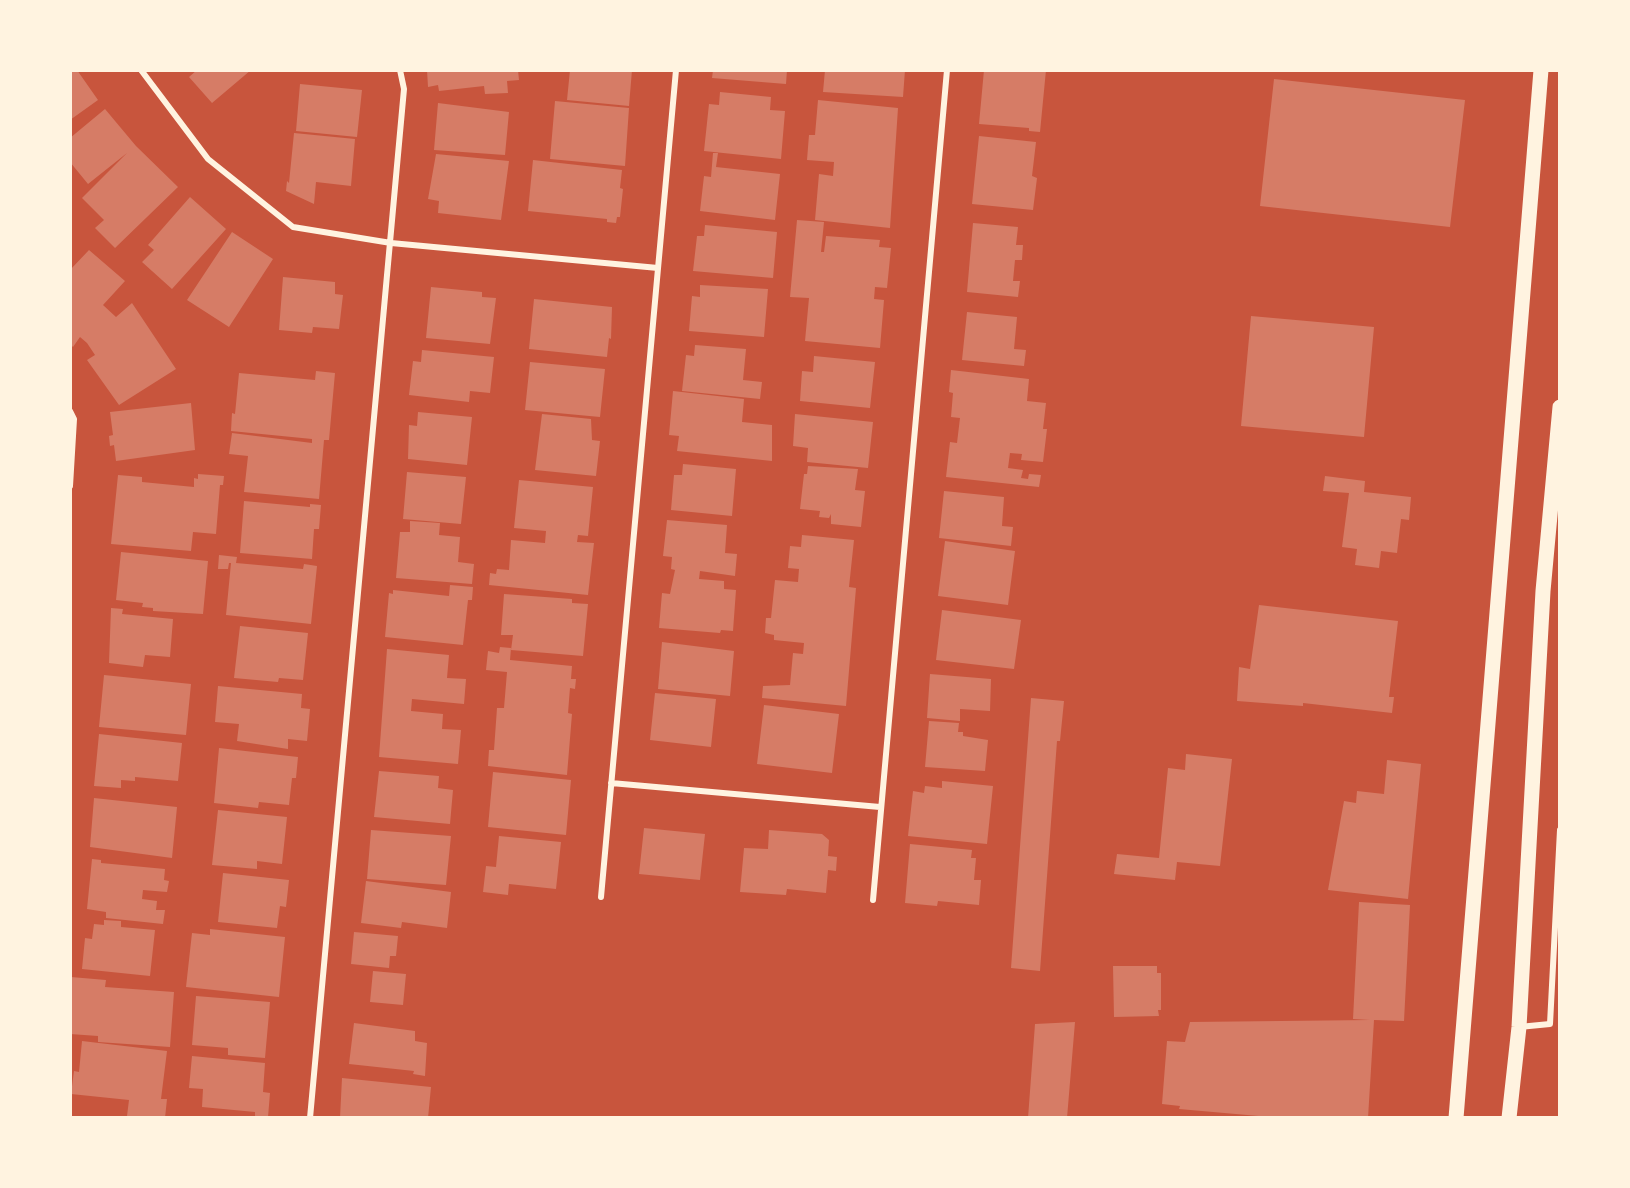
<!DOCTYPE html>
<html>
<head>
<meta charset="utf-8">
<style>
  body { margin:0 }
  #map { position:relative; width:1630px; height:1188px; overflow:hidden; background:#c8553d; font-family:Ubuntu,sans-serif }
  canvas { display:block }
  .frame { position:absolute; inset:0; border:72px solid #fff3e0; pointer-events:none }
</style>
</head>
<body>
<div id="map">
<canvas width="1630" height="1188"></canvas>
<div class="frame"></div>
</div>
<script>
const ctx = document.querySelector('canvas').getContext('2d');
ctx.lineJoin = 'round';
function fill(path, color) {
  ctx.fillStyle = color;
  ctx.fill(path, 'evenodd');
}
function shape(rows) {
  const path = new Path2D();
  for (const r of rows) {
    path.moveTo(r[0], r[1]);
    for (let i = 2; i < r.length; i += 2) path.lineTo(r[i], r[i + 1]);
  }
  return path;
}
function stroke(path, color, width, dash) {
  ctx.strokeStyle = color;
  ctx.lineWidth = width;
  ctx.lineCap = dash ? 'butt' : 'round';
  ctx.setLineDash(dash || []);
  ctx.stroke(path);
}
const building = shape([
  [70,70,77,70,98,100,70,120],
  [197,70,251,70,212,103,189,77],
  [427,70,518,70,519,80,507,81,508,93,485,94,484,86,439,91,438,85,428,87],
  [570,70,632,70,629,106,567,100],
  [713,70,787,70,786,84,712,78],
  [825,70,905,70,903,97,823,92],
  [984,70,1046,70,1040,132,1029,131,1029,128,979,124],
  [1274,79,1465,100,1450,227,1260,206],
  [300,84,362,90,357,137,296,131],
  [720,92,771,97,770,110,785,111,781,159,704,151,709,104,719,105],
  [818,100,898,108,890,228,815,220,819,174,833,176,834,162,807,160,809,135,815,135],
  [555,101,629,108,625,166,550,159],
  [438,103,509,112,505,155,434,150],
  [105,109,136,146,178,187,115,248,95,228,104,220,82,198,127,153,88,184,70,162,70,138],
  [294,133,355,139,351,186,316,182,314,204,286,191,287,181,289,183],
  [979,136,1036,142,1032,176,1037,178,1033,210,972,204],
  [713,153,718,153,716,167,780,174,775,220,700,211,704,176,711,177],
  [436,154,509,161,501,220,438,213,439,201,428,199],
  [533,160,622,170,620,188,623,189,620,217,617,217,616,223,607,222,607,219,528,211],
  [190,197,226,229,172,289,142,262,154,250,148,245],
  [797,220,824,222,821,252,824,252,826,236,880,240,879,247,891,248,887,288,875,287,874,299,884,300,880,348,805,341,809,298,790,297],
  [973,223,1018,227,1016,245,1023,245,1022,260,1015,260,1013,281,1020,281,1018,297,967,292],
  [705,225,777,232,773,278,693,271,697,236,704,236],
  [232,232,273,259,229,327,187,300],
  [89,250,125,281,103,305,116,317,132,303,176,369,119,405,87,360,95,355,87,343,80,337,73,347,70,344,70,270],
  [283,277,335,282,335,294,343,295,339,329,313,327,312,333,279,330],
  [700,285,768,289,764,337,689,331,692,296,700,297],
  [431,287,482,292,482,297,496,298,490,344,426,338],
  [534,299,612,307,611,339,609,338,607,357,529,349],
  [967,312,1017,317,1014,349,1026,350,1024,366,962,360],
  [1251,316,1374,327,1364,437,1241,426],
  [695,345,746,349,743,380,762,382,760,399,682,391,686,355,694,356],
  [422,350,494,357,490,393,470,391,469,402,409,395,413,361,421,362],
  [814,356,875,362,870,408,800,401,802,371,813,372],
  [530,362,605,369,600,417,525,410],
  [951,370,1029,379,1027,401,1046,403,1043,429,1047,429,1043,462,1021,460,1022,454,1010,453,1008,468,1023,470,1021,478,1028,479,1029,474,1041,475,1039,487,946,477,950,442,957,443,960,418,951,417,953,393,949,392],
  [316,371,335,373,329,440,324,440,319,499,244,492,248,456,229,454,232,433,312,443,312,439,231,431,232,413,235,414,239,373,315,380],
  [673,391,744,399,742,422,772,425,772,461,677,451,679,436,669,435],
  [191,403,195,450,116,461,114,445,110,446,109,436,113,435,110,412],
  [418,412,472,417,467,465,408,459,409,425,417,426],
  [542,414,591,419,592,440,600,441,596,476,535,470],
  [795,414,873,422,868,468,807,462,808,448,793,446],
  [683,464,736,469,732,516,671,510,674,475,682,475],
  [808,466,858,469,855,490,865,491,861,527,831,524,831,514,829,518,819,517,820,511,800,509,804,474,807,474],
  [407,472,466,477,461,524,403,519],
  [198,474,224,476,223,485,220,485,216,534,193,532,191,551,111,544,118,475,142,477,142,482,194,487,194,478,198,479],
  [1325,476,1365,481,1364,492,1411,497,1409,520,1401,519,1397,553,1381,551,1379,568,1355,565,1357,549,1342,547,1349,493,1323,491],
  [519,480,593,487,588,536,578,535,577,542,594,543,588,595,489,585,490,573,496,574,497,569,509,570,511,540,545,543,546,531,514,528],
  [944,491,1004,497,1002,526,1013,527,1011,546,939,538],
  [244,501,310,507,310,504,321,505,319,529,314,529,312,559,240,553],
  [667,520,727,525,725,553,737,554,735,576,700,571,699,579,724,581,724,589,736,590,733,631,721,630,720,633,659,628,662,593,670,594,675,570,671,569,672,557,663,556],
  [410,521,440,523,439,535,460,537,458,562,474,564,472,584,396,578,400,532,410,532],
  [802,535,854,540,849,587,856,588,846,706,762,698,763,686,790,685,793,653,803,654,804,643,774,640,774,635,765,633,766,618,771,618,775,580,798,582,799,569,788,568,790,546,801,547],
  [945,541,1015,551,1008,605,938,596],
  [121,552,208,561,203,614,153,611,153,608,142,607,143,603,116,600],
  [219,555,237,557,236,563,303,569,304,564,317,566,311,624,226,615,231,563,229,563,228,569,218,569],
  [450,585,473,587,472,600,468,600,463,645,385,637,389,593,393,594,393,590,449,596],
  [504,594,572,599,572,603,588,604,583,656,511,650,513,635,501,635],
  [1259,605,1398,621,1389,697,1394,697,1392,713,1303,703,1303,706,1237,701,1239,667,1250,669],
  [111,608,123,609,122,614,173,619,170,657,145,655,143,667,109,663],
  [942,610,1021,620,1014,669,936,660],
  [240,626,308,633,303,680,279,678,278,682,234,678],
  [662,642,734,651,730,696,658,689],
  [500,647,511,648,510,660,572,666,571,679,576,679,575,689,570,688,568,713,572,714,567,775,488,766,489,750,494,750,497,708,504,708,507,672,486,670,488,651,499,653],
  [387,649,449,655,447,678,466,679,464,704,412,699,411,711,443,714,442,729,461,730,458,764,379,757],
  [930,674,991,679,990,711,960,709,960,721,927,718],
  [104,675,191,684,186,735,99,727],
  [218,686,302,694,301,708,310,709,307,741,288,739,288,749,237,741,239,724,215,722],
  [655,693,716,699,711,747,650,740],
  [1031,698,1064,701,1060,741,1057,741,1040,971,1011,968],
  [764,705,839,714,832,773,757,764],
  [929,721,959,723,958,732,963,732,963,736,988,740,985,771,925,767],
  [99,734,182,743,178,781,135,777,135,781,121,780,121,788,94,786],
  [219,748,298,757,296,778,292,778,289,805,259,802,258,808,214,803],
  [1186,754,1232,759,1220,866,1177,862,1175,880,1114,874,1117,854,1159,858,1168,768,1185,770],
  [1387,760,1421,764,1408,899,1328,890,1344,801,1356,803,1357,791,1384,794],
  [379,771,439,776,438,788,453,790,450,824,374,817],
  [493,772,571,780,566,835,488,827],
  [942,781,993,786,987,844,908,836,913,791,924,793,925,786,942,788],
  [94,798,177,807,172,858,90,847],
  [218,810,287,817,282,864,257,861,257,869,212,865],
  [644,828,705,834,700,880,639,874],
  [371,830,451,836,446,885,367,879],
  [769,830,822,834,829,840,828,856,837,857,836,871,828,870,826,893,787,889,786,895,740,892,744,848,768,849],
  [499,836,561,842,556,889,509,884,508,895,483,892,486,866,496,867],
  [910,844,972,850,971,858,976,858,974,880,981,880,979,905,938,901,937,906,905,903],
  [92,859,101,860,101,863,165,869,164,880,169,881,167,892,143,890,142,899,157,901,156,910,165,910,163,924,106,918,106,912,87,909],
  [223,873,289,880,286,907,280,906,277,928,218,922],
  [366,881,451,892,447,928,402,922,401,928,361,923],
  [1359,902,1410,905,1404,1021,1374,1020,1368,1118,1281,1118,1179,1109,1180,1106,1162,1104,1167,1041,1185,1042,1190,1022,1370,1020,1353,1019],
  [104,920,121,921,121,927,155,930,150,976,82,969,85,938,92,939,94,924,104,925],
  [210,929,285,937,279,997,186,987,192,933,210,935],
  [354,932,398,936,396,956,390,956,389,968,351,964],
  [1113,966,1157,966,1157,973,1161,973,1161,1010,1158,1010,1159,1016,1114,1017],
  [373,971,406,974,403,1005,370,1002],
  [71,977,106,980,105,987,174,992,170,1047,98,1042,98,1036,70,1034],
  [196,996,270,1002,265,1058,228,1055,228,1048,192,1045],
  [1075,1022,1067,1118,1028,1118,1035,1024],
  [354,1023,415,1031,415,1041,427,1043,425,1076,413,1074,414,1071,349,1064],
  [82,1041,167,1051,161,1099,167,1099,165,1118,127,1116,129,1100,71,1094,74,1071,79,1072],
  [192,1056,265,1063,263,1092,270,1093,268,1117,255,1116,255,1112,202,1107,203,1089,189,1088],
  [342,1078,431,1087,428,1118,340,1118]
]);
const minor = shape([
  [141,70,208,159,293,227,391,243,658,268],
  [70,411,74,419,70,486],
  [611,783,880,807],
  [601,897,676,70],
  [873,900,947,70],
  [1519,1027,1550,1024,1560,830],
  [310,1118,404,89,400,70]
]);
const primary = shape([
  [1456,1118,1541,70],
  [1509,1118,1519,1027,1543,591,1560,407]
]);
fill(building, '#d67c66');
stroke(minor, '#fff3e0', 6);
stroke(primary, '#fff3e0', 15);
</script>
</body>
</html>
